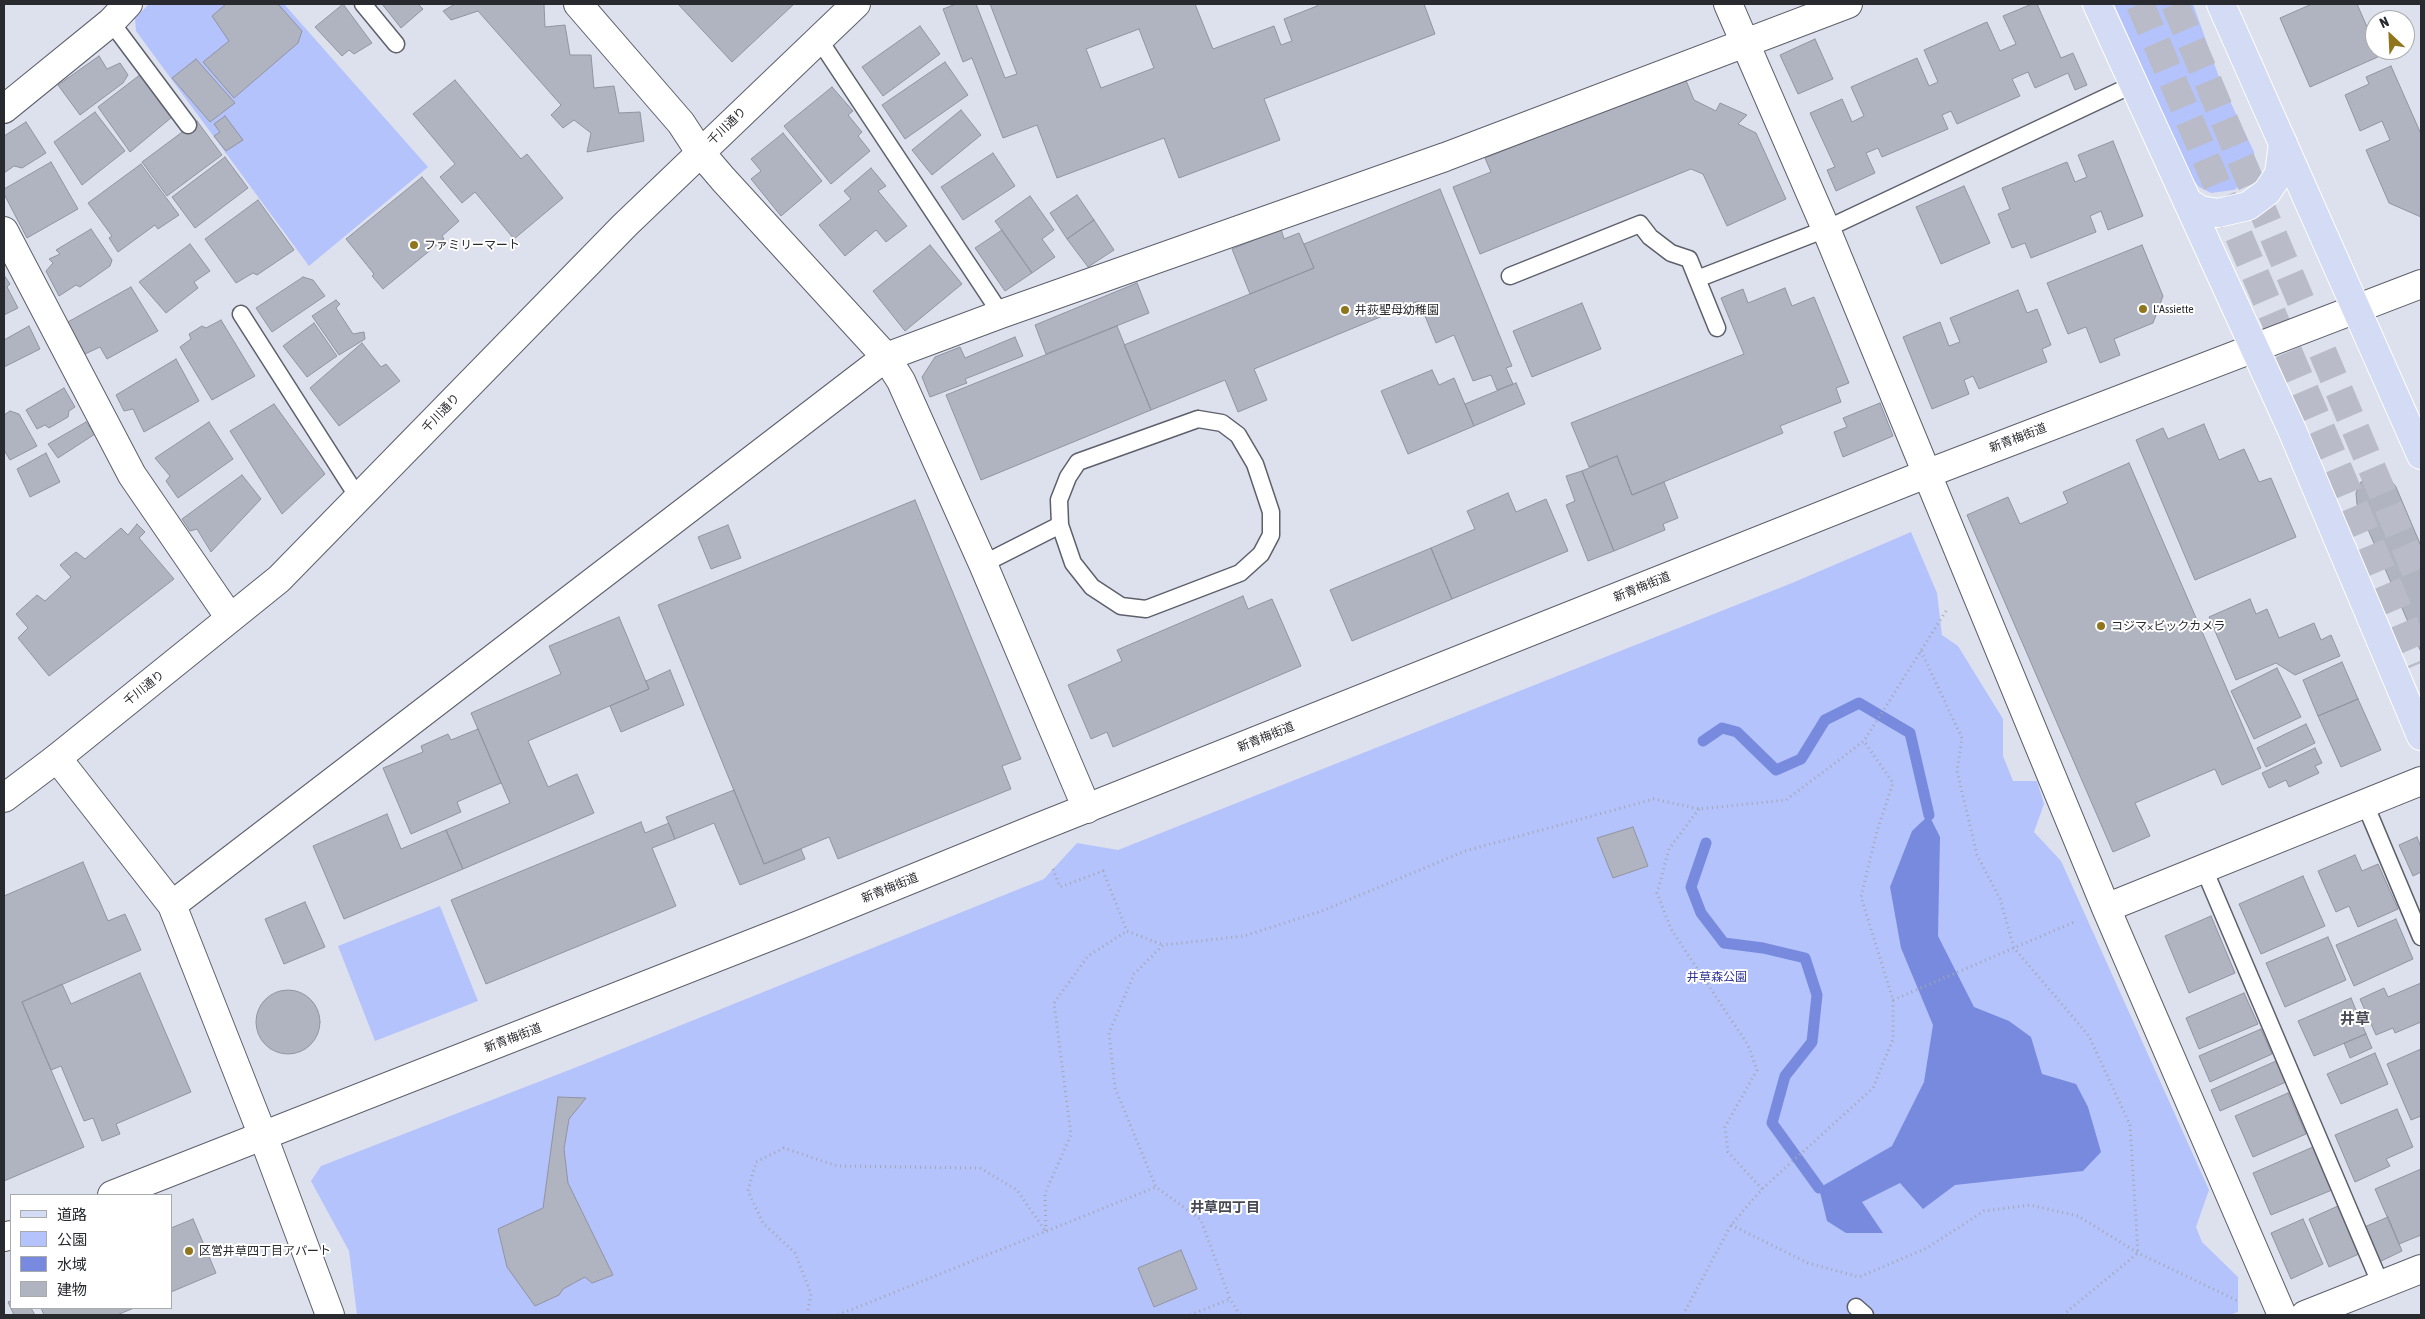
<!DOCTYPE html>
<html>
<head>
<meta charset="utf-8">
<style>
  body { margin:0 }
  #map { position:relative; width:2425px; height:1319px; overflow:hidden; background:#dde1ee; font-family:"Asap Condensed","Noto Sans JP",sans-serif }
  canvas { display:block }
  .frame { position:absolute; inset:0; border:5px solid #292a2f; pointer-events:none }
  .legend { position:absolute; left:10px; top:1194px; width:162px; height:115px; box-sizing:border-box; background:#fff; border:1px solid #a9aaac; margin:0; padding:6px 9px; list-style:none; font-size:15px; color:#292a2f }
  .legend li { display:flex; align-items:center; gap:10px; height:25px }
  .legend b { width:25px; border:1px solid #a9aaac }
  .north { position:absolute; left:2365px; top:10px; width:50px; height:50px; box-sizing:border-box; background:#fff; border:1px solid #a9aaac; border-radius:50%; rotate:335deg; font-size:14px; font-weight:700; line-height:20px; text-align:center; color:#292a2f }
  .north::after { content:''; display:block; margin:auto; width:18px; height:22px; background:#8f761c; clip-path:polygon(50% 0,100% 100%,50% 72%,0 100%) }
</style>
</head>
<body>
<div id="map">
<canvas width="2425" height="1319"></canvas>
<div class="frame"></div>
<ul class="legend">
<li><b style="height:6px;background:#d4dbf4"></b>道路</li>
<li><b style="height:14px;background:#b4c3fb"></b>公園</li>
<li><b style="height:14px;background:#788ade"></b>水域</li>
<li><b style="height:14px;background:#b0b4c0"></b>建物</li>
</ul>
<div class="north">N</div>
</div>
<script>
const ctx = document.querySelector('canvas').getContext('2d');
ctx.lineJoin = 'round';
function fill(path, color) {
  ctx.fillStyle = color;
  ctx.fill(path, 'evenodd');
}
function shape(rows) {
  const path = new Path2D();
  for (const r of rows) {
    if (r.length === 3) {
      path.moveTo(r[0] + r[2], r[1]);
      path.arc(r[0], r[1], r[2], 0, 2 * Math.PI);
      continue;
    }
    path.moveTo(r[0], r[1]);
    for (let i = 2; i < r.length; i += 2) path.lineTo(r[i], r[i + 1]);
  }
  return path;
}
function stroke(path, color, width, dash) {
  ctx.strokeStyle = color;
  ctx.lineWidth = width;
  ctx.lineCap = dash ? 'butt' : 'round';
  ctx.setLineDash(dash || []);
  ctx.stroke(path);
}
function write(font, color, halo, rows, align = 'center') {
  ctx.font = font + ' "Asap Condensed","Noto Sans JP",sans-serif';
  ctx.lineWidth = 4;
  ctx.setLineDash([]);
  ctx.textBaseline = 'middle';
  ctx.strokeStyle = halo;
  ctx.fillStyle = color;
  for (const [text, x, y, turn = 0] of rows) {
    ctx.save();
    ctx.translate(x, y);
    ctx.rotate((+turn || 0) * Math.PI / 180);
    ctx.textAlign = isNaN(turn) ? turn : align;
    if (halo) ctx.strokeText(text, 0, 0);
    ctx.fillText(text, 0, 0);
    ctx.restore();
  }
}
const green = shape([
  [149,4,284,4,428,167,309,266,136,31,135,18],
  [2114,4,2193,4,2220,80,2254,152,2254,165,2243,184,2234,190,2211,193,2199,187,2192,178],
  [1911,532,1937,593,1942,635,1958,646,2003,719,2003,756,2013,781,2037,781,2044,804,2034,832,2061,861,2209,1190,2196,1227,2202,1242,2238,1277,2238,1312,2229,1315,357,1315,349,1251,311,1181,321,1166,582,1065,1044,879,1077,843,1118,850,1792,583],
  [440,906,478,1001,375,1041,338,946]
]);
const water = shape([
  [1929,815,1940,837,1938,936,1974,1007,2009,1021,2031,1037,2042,1074,2076,1084,2088,1107,2101,1152,2083,1171,1955,1185,1923,1209,1900,1183,1862,1202,1883,1233,1846,1233,1827,1221,1819,1188,1892,1146,1924,1082,1933,1025,1901,948,1890,887,1912,831]
]);
const stream = shape([
  [1703,741,1722,728,1737,732,1776,770,1801,759,1825,720,1859,703,1910,733,1929,815],
  [1706,843,1691,887,1701,913,1724,943,1763,948,1805,958,1817,995,1812,1042,1785,1076,1772,1123,1819,1188]
]);
const building = shape([
  [226,4,278,4,302,31,298,43,234,98,203,62,229,41,212,16,226,4],
  [343,4,372,43,354,54,349,50,342,56,315,27,343,4],
  [382,4,418,4,423,9,401,28,382,4],
  [455,4,544,4,545,27,565,25,570,55,591,55,594,88,614,86,619,113,640,112,644,141,587,152,591,133,574,120,563,128,551,115,561,105,478,11,451,20,443,11,455,4],
  [678,4,794,4,732,62,678,4],
  [956,4,976,4,1005,78,1017,74,990,4,1195,4,1213,49,1274,26,1281,45,1292,41,1284,19,1317,6,1317,4,1424,4,1435,34,1264,99,1280,140,1179,178,1164,138,1057,178,1037,125,1003,138,972,58,963,62,943,9,956,4],
  [1139,29,1154,68,1101,88,1086,49,1139,29],
  [2032,4,2037,4,2061,58,2073,53,2087,85,2075,90,2068,73,2035,88,2028,72,2012,79,2020,96,1957,124,1951,111,1942,115,1948,129,1882,157,1878,148,1866,153,1875,173,1836,191,1827,170,1835,167,1810,113,1842,99,1852,122,1864,116,1851,87,1917,58,1929,86,1938,82,1924,50,1987,22,2000,51,2016,44,2003,16,2032,4],
  [2312,4,2357,4,2375,45,2375,50,2377,50,2380,56,2310,87,2280,18,2312,4],
  [920,26,940,54,883,96,862,67,920,26],
  [1815,39,1833,79,1798,94,1780,55,1815,39],
  [99,56,107,69,120,63,128,75,123,83,80,115,58,85,99,56],
  [196,59,235,103,210,122,172,78,196,59],
  [945,62,968,95,905,139,882,105,945,62],
  [2391,66,2421,134,2421,217,2389,203,2366,150,2390,140,2382,121,2360,131,2345,95,2369,84,2366,77,2391,66],
  [141,74,172,117,130,152,98,107,141,74],
  [1685,78,1694,100,1716,111,1720,103,1747,115,1738,124,1756,133,1786,199,1727,226,1703,174,1691,169,1480,254,1453,187,1491,172,1485,158,1685,78],
  [455,80,521,159,527,154,563,198,514,239,475,192,462,203,440,177,455,164,413,114,455,80],
  [832,87,853,111,848,115,862,132,858,136,870,151,831,184,784,126,832,87],
  [961,110,981,135,932,175,912,150,961,110],
  [95,112,125,151,82,185,54,142,95,112],
  [225,116,243,140,226,151,214,136,220,132,214,124,225,116],
  [197,121,222,155,167,196,142,162,197,121],
  [26,122,46,153,22,168,14,166,4,173,4,136,26,122],
  [783,133,822,181,781,216,751,179,761,171,751,159,783,133],
  [2113,141,2143,216,2108,230,2101,211,2090,216,2096,232,2031,258,2025,243,2012,248,1998,214,2010,209,2002,188,2067,162,2075,182,2087,177,2078,155,2113,141],
  [993,153,1015,186,963,220,941,187,993,153],
  [225,157,248,188,195,228,172,197,225,157],
  [51,162,78,209,27,238,4,194,4,189,51,162],
  [141,164,179,215,158,229,155,225,118,252,109,238,112,236,88,203,141,164],
  [871,168,886,186,878,191,907,226,886,242,876,230,845,256,819,225,851,199,844,191,871,168],
  [422,177,459,221,442,236,444,239,383,289,372,276,374,274,346,239,422,177],
  [1964,186,1990,243,1941,264,1916,207,1964,186],
  [1440,189,1512,366,1506,368,1513,384,1497,390,1491,375,1473,381,1454,335,1436,343,1419,301,1254,369,1267,400,1238,412,1225,380,1151,410,1124,345,1314,268,1304,244,1440,189],
  [1077,195,1094,220,1067,239,1050,213,1077,195],
  [1030,196,1054,230,1042,239,1055,257,1032,273,995,221,1030,196],
  [258,200,294,250,257,275,253,273,236,283,205,239,258,200],
  [1094,220,1114,250,1088,267,1067,239,1094,220],
  [91,229,112,260,110,266,80,287,76,285,59,296,46,271,53,263,49,259,60,254,56,250,91,229],
  [1281,229,1284,239,1299,233,1314,268,1250,294,1232,249,1281,229],
  [1002,230,1032,273,1005,291,975,248,1002,230],
  [190,244,210,271,194,282,198,288,166,313,139,282,190,244],
  [930,245,962,284,905,331,873,291,930,245],
  [2142,245,2163,296,2153,323,2114,339,2120,355,2100,363,2086,327,2068,334,2047,283,2142,245],
  [4,275,10,284,7,287,18,308,4,315,4,275],
  [303,277,313,280,325,296,272,332,256,308,303,277],
  [1137,283,1149,313,1046,354,1035,325,1137,283],
  [131,287,158,331,107,359,100,347,85,354,66,323,131,287],
  [1785,288,1792,306,1814,297,1849,383,1836,388,1841,402,1780,426,1783,433,1632,495,1617,456,1589,467,1571,423,1744,354,1721,298,1743,289,1748,303,1785,288],
  [2018,290,2027,313,2037,309,2051,345,2042,349,2047,362,1979,389,1973,376,1964,380,1969,394,1932,409,1903,337,1940,322,1949,346,1960,342,1950,318,2018,290],
  [336,300,340,304,336,308,353,334,364,332,365,339,339,355,312,316,336,300],
  [1582,303,1601,349,1532,377,1513,331,1582,303],
  [221,320,255,376,212,400,180,347,191,339,189,334,202,326,206,328,221,320],
  [314,323,337,356,307,377,283,346,314,323],
  [29,326,40,349,4,367,4,340,29,326],
  [1117,326,1151,410,981,480,946,395,1117,326],
  [1015,337,1023,356,965,379,967,383,930,397,922,377,935,357,960,347,965,358,1015,337],
  [362,343,381,367,386,364,400,381,339,426,310,388,362,343],
  [176,359,199,401,144,432,133,409,124,411,116,395,176,359],
  [1432,370,1439,385,1454,378,1474,426,1408,454,1381,391,1432,370],
  [1516,383,1525,404,1474,426,1465,404,1516,383],
  [64,388,75,407,69,411,68,417,49,428,45,425,37,429,26,410,64,388],
  [1880,403,1893,436,1843,457,1834,432,1847,427,1843,418,1880,403],
  [274,404,325,474,282,514,230,431,274,404],
  [10,411,19,414,37,446,10,460,4,450,4,415,10,411],
  [86,422,95,434,58,458,48,444,86,422],
  [209,422,233,459,178,498,166,481,170,476,155,458,209,422],
  [2204,424,2219,460,2244,449,2259,482,2271,478,2296,537,2195,580,2136,440,2163,428,2168,439,2204,424],
  [46,453,60,482,30,497,17,469,46,453],
  [1617,456,1632,495,1664,482,1678,518,1663,524,1665,530,1614,551,1582,471,1617,456],
  [2129,463,2261,768,2222,785,2215,769,2135,803,2150,836,2113,852,1967,515,2008,497,2020,524,2068,503,2063,492,2129,463],
  [1582,471,1614,551,1588,561,1566,505,1575,501,1566,476,1582,471],
  [242,475,261,499,211,552,197,529,190,531,182,519,242,475],
  [2379,475,2390,479,2396,487,2421,546,2421,652,2357,504,2356,493,2360,483,2368,476,2379,475],
  [1508,493,1516,512,1546,499,1568,551,1452,599,1431,548,1475,529,1467,511,1508,493],
  [915,500,1021,759,1002,766,1011,789,838,859,829,837,764,864,658,605,915,500],
  [137,524,145,532,139,538,174,579,49,676,18,638,28,628,16,614,37,595,45,601,71,577,60,565,76,552,85,559,121,528,128,535,137,524],
  [728,525,741,558,711,569,698,537,728,525],
  [1431,548,1452,599,1352,641,1330,590,1431,548],
  [1243,596,1248,609,1272,599,1301,666,1113,747,1107,732,1091,739,1068,685,1122,661,1117,650,1243,596],
  [2250,599,2256,614,2267,609,2279,638,2314,623,2321,640,2331,635,2340,656,2295,675,2276,663,2236,680,2209,617,2250,599],
  [619,617,649,689,528,741,548,787,577,774,594,813,463,869,446,830,510,803,471,713,561,674,549,646,619,617],
  [2342,662,2358,699,2318,716,2303,680,2342,662],
  [2277,668,2301,717,2254,739,2231,691,2277,668],
  [670,670,684,705,621,732,610,706,649,689,646,681,670,670],
  [2358,699,2381,750,2341,767,2318,716,2358,699],
  [2306,724,2315,743,2266,767,2257,748,2306,724],
  [478,729,501,783,457,802,461,812,411,834,383,768,423,752,421,746,448,734,451,740,478,729],
  [2315,748,2322,763,2315,766,2319,773,2289,787,2286,780,2269,788,2262,773,2315,748],
  [734,790,764,864,801,849,805,859,740,885,714,823,675,839,666,817,734,790],
  [387,814,401,849,446,830,463,869,344,919,313,846,387,814],
  [641,822,645,833,669,823,675,839,652,848,676,906,486,984,451,900,641,822],
  [1633,827,1648,866,1613,878,1597,838,1633,827],
  [2417,837,2421,847,2421,872,2413,876,2399,845,2417,837],
  [2355,855,2362,871,2378,864,2398,909,2358,927,2349,906,2336,912,2318,871,2355,855],
  [83,862,108,921,125,914,141,950,22,1002,84,1147,4,1181,4,896,83,862],
  [2303,876,2325,926,2261,954,2239,904,2303,876],
  [305,902,325,947,284,964,265,919,305,902],
  [2211,916,2235,973,2189,993,2165,936,2211,916],
  [2396,919,2413,959,2354,986,2336,945,2396,919],
  [2328,937,2346,980,2285,1007,2266,963,2328,937],
  [140,973,191,1092,116,1124,120,1134,102,1141,93,1118,84,1121,61,1066,51,1070,22,1002,62,984,71,1004,140,973],
  [2421,983,2421,1022,2395,1033,2393,1028,2376,1035,2360,999,2384,988,2388,997,2421,983],
  [288,1022,32],
  [2244,993,2258,1024,2199,1049,2186,1018,2244,993],
  [2351,998,2366,1034,2314,1056,2298,1021,2351,998],
  [2261,1029,2272,1054,2210,1082,2199,1056,2261,1029],
  [2366,1034,2372,1048,2350,1058,2344,1043,2366,1034],
  [2421,1049,2421,1116,2411,1120,2387,1064,2421,1049],
  [2375,1053,2388,1084,2341,1104,2327,1074,2375,1053],
  [2276,1061,2286,1082,2220,1111,2211,1090,2276,1061],
  [2288,1093,2306,1134,2253,1157,2235,1116,2288,1093],
  [558,1097,586,1098,569,1119,564,1149,568,1183,613,1275,592,1283,585,1277,563,1289,559,1295,535,1306,507,1267,498,1229,543,1208,558,1097],
  [2397,1109,2413,1147,2386,1159,2390,1166,2355,1182,2335,1135,2397,1109],
  [2313,1147,2332,1190,2271,1215,2253,1173,2313,1147],
  [2421,1169,2421,1235,2399,1244,2375,1189,2421,1169],
  [2338,1206,2359,1254,2329,1267,2309,1219,2338,1206],
  [2388,1217,2402,1251,2377,1263,2362,1228,2388,1217],
  [193,1219,216,1273,171,1292,171,1228,193,1219],
  [2303,1219,2323,1264,2291,1279,2271,1233,2303,1219],
  [1181,1250,1197,1289,1154,1307,1138,1268,1181,1250],
  [11,1301,11,1308,31,1308,35,1315,14,1315,8,1302,11,1301],
  [41,1308,134,1308,117,1315,44,1315,41,1308]
]);
const primaryTunnel = shape([
  [2140,4,2421,663],
  [2175,4,2421,584]
]);
const path = shape([
  [1921,651,1962,738,1957,771,1977,855,2000,899,2014,948,2089,1036,2130,1125,2138,1253,2063,1315],
  [1699,809,1669,849,1657,893,1671,929,1748,1045,1757,1070,1725,1127,1728,1152,1762,1189],
  [1053,869,1060,887,1103,871,1127,931,1163,945],
  [1893,1000,2074,922],
  [1731,1225,1808,1263,1859,1277,1927,1248,1984,1211,2030,1205,2078,1216,2138,1253,2238,1301],
  [807,1315,811,1294,795,1253,763,1223,748,1191,756,1162,784,1148,837,1166,980,1168,1017,1190,1046,1232,1045,1193,1071,1135,1054,1003,1088,956,1127,931],
  [838,1315,1156,1187],
  [1190,1315,1230,1299],
  [1240,1315,1230,1299,1201,1220,1156,1187,1115,1088,1109,1033,1134,974,1163,945,1244,936,1322,911,1465,851,1654,799,1699,809,1786,800,1864,741,1946,611],
  [1683,1315,1731,1225,1762,1189,1873,1088,1893,1039,1893,1000,1861,897,1877,831,1893,783,1864,741]
]);
const service = shape([
  [363,4,396,44],
  [111,22,188,125],
  [818,38,1001,314],
  [1510,276,1640,224,1650,237,1671,253,1689,259,1717,328],
  [1697,279,1826,229,2134,84],
  [241,314,359,499],
  [1198,419,1222,423,1238,435,1255,464,1271,512,1271,535,1261,554,1240,573,1146,609,1121,606,1092,587,1073,563,1060,525,1059,500,1068,477,1078,462,1198,419],
  [983,564,1060,525],
  [2365,804,2421,937],
  [2204,869,2381,1285],
  [1856,1307,1865,1315]
]);
const minor = shape([
  [578,4,681,123,700,152,723,179,886,357,901,381,983,564,1087,809],
  [1728,4,1826,229,2106,908,2282,1315],
  [4,109,111,22,128,4],
  [4,231,132,475,230,618],
  [57,758,172,905,263,1136,330,1315],
  [172,905,886,357,1001,314,1445,157,1848,4],
  [2106,908,2421,781],
  [2305,1315,2421,1269]
]);
const secondary = shape([
  [4,798,57,758,279,579,625,225,856,4],
  [112,1195,799,925,1037,828,1926,474,2421,284],
  [4,1237,11,1235]
]);
const primary = shape([
  [2097,4,2292,430,2421,736],
  [2221,4,2421,455],
  [2187,201,2200,210,2218,213,2248,206,2267,192,2279,174,2283,143]
]);
const markers = [
  [414,245,5,"#8f761c"],
  [2143,309,5,"#8f761c"],
  [1345,310,5,"#8f761c"],
  [2101,626,5,"#8f761c"],
  [189,1251,5,"#8f761c"]
];
const streetNames = [
  ["千川通り",727,126,-44],
  ["千川通り",441,413,-46],
  ["新青梅街道",2018,438,-21],
  ["新青梅街道",1642,587,-22],
  ["千川通り",144,688,-39],
  ["新青梅街道",1266,737,-22],
  ["新青梅街道",890,888,-22],
  ["新青梅街道",513,1038,-21]
];
const poiNames = [
  ["ファミリーマート",424,245],
  ["L'Assiette",2153,309],
  ["井荻聖母幼稚園",1355,310],
  ["コジマ×ビックカメラ",2111,626],
  ["区営井草四丁目アパート",199,1251]
];
const parkNames = [
  ["井草森公園",1717,977]
];
const neighbourhoodNames = [
  ["井草四丁目",1225,1208]
];
const quarterNames = [
  ["井草",2355,1019]
];
fill(green, '#b4c3fb');
fill(water, '#788ade');
stroke(stream, '#788ade', 11);
fill(building, '#b0b4c0');
stroke(building, '#9194a0', 1);
stroke(primaryTunnel, '#b9bcc8', 28, [28, 14]);
stroke(service, '#5d606b', 19);
stroke(minor, '#5d606b', 30);
stroke(secondary, '#5d606b', 30);
stroke(primary, '#fff', 30);
stroke(path, '#a3a6b0', 3, [1, 4]);
stroke(service, '#fff', 16);
stroke(minor, '#fff', 28);
stroke(secondary, '#fff', 28);
stroke(primary, '#d4dbf4', 28);
for (const [x, y, r, color] of markers) {
  const dot = new Path2D();
  dot.arc(x, y, r, 0, 2 * Math.PI);
  ctx.fillStyle = color;
  ctx.fill(dot);
  stroke(dot, '#fff', 2);
}
write('12px', '#292a2f', '#fff', streetNames);
write('12px', '#292a2f', '#fff', poiNames, 'left');
write('12px', '#2c3393', '#fff', parkNames);
write('bold 14px', '#474a54', '#fff', neighbourhoodNames);
write('bold 15px', '#474a54', '#fff', quarterNames);
</script>
</body>
</html>
